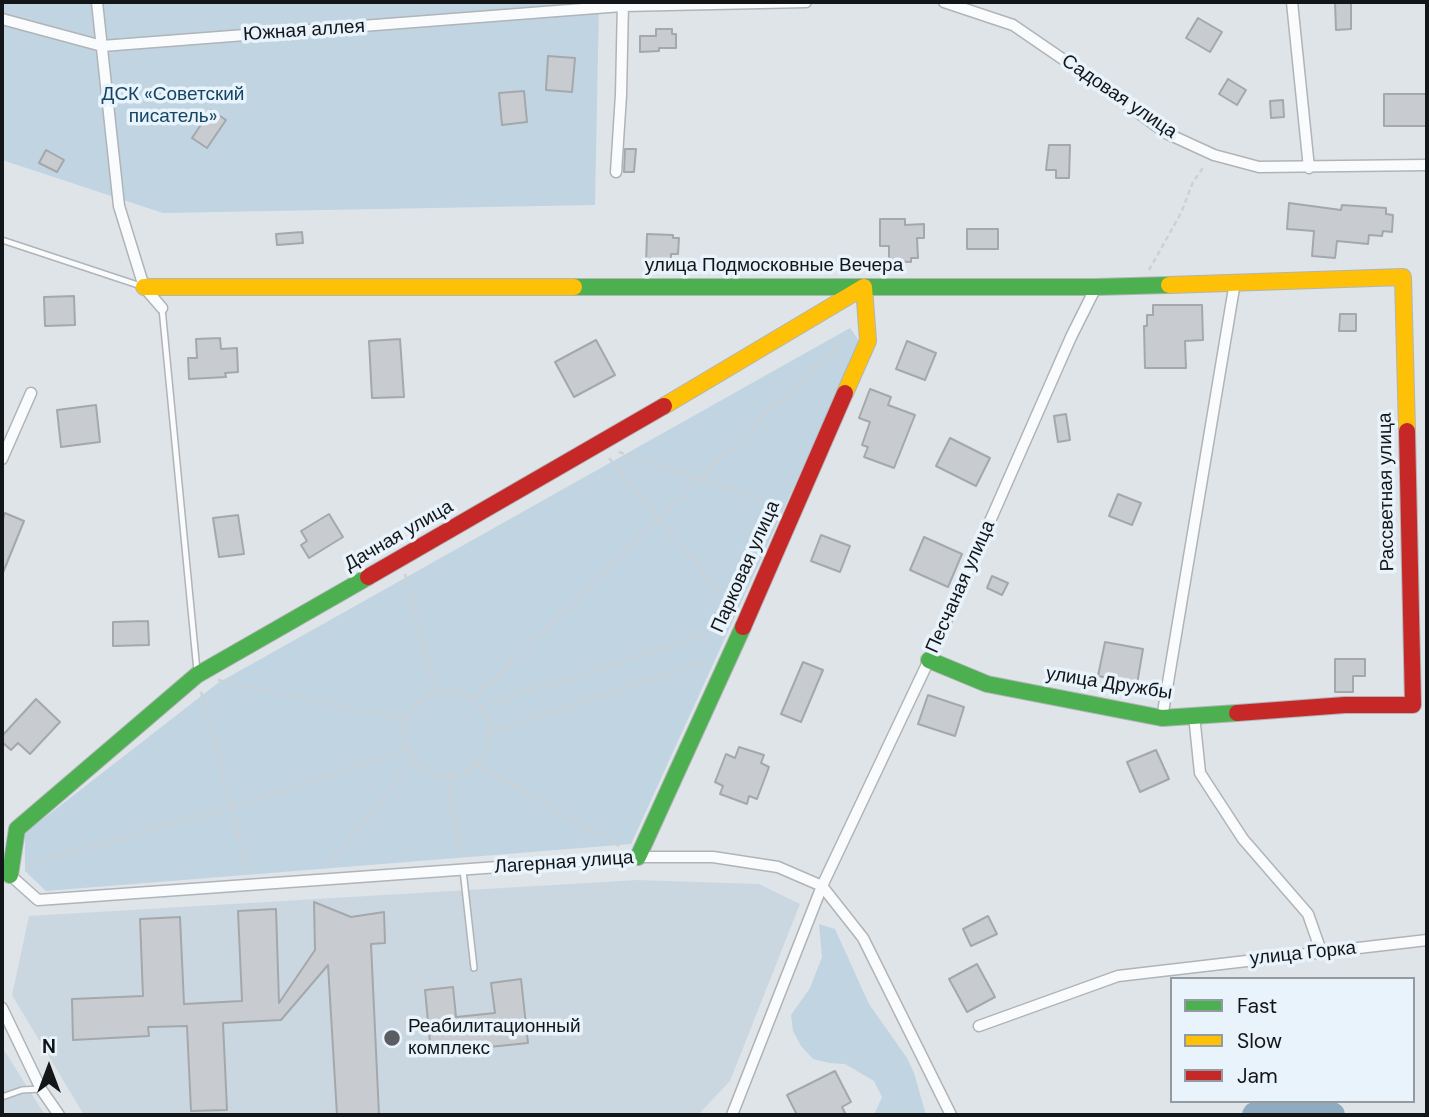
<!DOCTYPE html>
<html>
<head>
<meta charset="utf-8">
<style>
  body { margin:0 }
  #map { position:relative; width:1429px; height:1117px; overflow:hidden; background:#dfe4e9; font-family:"DM Sans",sans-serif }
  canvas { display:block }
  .frame { position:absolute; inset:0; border:4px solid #131619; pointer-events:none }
  .legend { position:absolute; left:1170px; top:977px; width:245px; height:126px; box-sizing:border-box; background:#e8f3fb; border:2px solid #939ba1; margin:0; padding:9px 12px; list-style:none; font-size:21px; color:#131619 }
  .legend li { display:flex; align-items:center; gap:14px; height:35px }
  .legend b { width:35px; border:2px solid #939ba1 }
  .north { position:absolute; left:14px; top:1033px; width:70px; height:70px; -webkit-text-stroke:5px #e8f3fb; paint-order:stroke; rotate:0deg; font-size:19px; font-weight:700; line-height:28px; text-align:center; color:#131619 }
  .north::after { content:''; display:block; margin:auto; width:24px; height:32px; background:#131619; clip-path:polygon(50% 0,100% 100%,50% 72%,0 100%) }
</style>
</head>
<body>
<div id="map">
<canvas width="1429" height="1117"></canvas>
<div class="frame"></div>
<ul class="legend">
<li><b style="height:9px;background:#4caf50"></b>Fast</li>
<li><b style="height:9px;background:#ffc107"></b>Slow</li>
<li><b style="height:9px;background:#c62828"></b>Jam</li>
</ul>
<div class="north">N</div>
</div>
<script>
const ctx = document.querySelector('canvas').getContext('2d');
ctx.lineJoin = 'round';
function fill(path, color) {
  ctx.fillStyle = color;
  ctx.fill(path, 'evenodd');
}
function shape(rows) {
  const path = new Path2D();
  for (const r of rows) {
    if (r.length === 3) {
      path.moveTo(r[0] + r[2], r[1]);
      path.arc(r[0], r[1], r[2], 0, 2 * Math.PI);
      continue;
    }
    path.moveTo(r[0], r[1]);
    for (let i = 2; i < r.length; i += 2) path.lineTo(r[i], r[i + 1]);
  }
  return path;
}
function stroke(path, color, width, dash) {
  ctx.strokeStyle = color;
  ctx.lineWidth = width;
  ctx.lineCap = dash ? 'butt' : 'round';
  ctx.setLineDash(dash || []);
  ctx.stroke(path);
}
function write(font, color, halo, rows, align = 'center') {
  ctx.font = font + ' "DM Sans",sans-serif';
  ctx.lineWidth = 7;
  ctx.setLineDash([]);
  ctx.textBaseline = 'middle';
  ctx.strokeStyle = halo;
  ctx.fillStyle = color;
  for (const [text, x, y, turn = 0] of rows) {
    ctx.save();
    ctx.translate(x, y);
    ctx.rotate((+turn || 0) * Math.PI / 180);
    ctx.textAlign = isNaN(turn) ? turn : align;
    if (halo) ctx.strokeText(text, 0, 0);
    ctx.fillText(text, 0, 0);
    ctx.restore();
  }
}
const built = shape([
  [637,880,759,884,800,904,730,1081,698,1115,84,1115,12,995,29,916],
  [2,1047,45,1115,2,1115]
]);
const green = shape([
  [2,2,599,2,595,205,163,213,2,160],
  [850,328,860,342,631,844,46,891,25,871,25,833,218,683],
  [819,924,835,929,869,1004,907,1058,914,1073,926,1115,874,1115,882,1097,874,1081,845,1064,829,1063,813,1059,801,1046,793,1031,791,1015,810,988,822,957]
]);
const river = shape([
  [1255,1115,1312,1110,1332,1115]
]);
const building = shape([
  [1335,2,1351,2,1351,29,1336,30,1335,2],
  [1198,18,1222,32,1210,52,1186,38,1198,18],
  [656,29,672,29,672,34,676,34,676,48,659,48,659,51,640,52,640,36,656,36,656,29],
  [548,56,575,58,572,92,546,90,548,56],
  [1228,79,1246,90,1237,105,1219,94,1228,79],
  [524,91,527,122,502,125,499,93,524,91],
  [1384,94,1427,94,1427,126,1384,126,1384,94],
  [1283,100,1284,117,1271,118,1270,101,1283,100],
  [211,110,226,120,207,148,192,138,211,110],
  [1049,145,1070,145,1069,178,1056,178,1056,170,1046,170,1049,145],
  [625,149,636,149,634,172,624,172,625,149],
  [46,150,64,160,57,172,39,163,46,150],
  [1289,203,1341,210,1342,205,1386,208,1386,214,1393,215,1392,232,1383,231,1382,236,1369,235,1368,244,1337,241,1335,258,1312,256,1314,231,1287,229,1289,203],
  [880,219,905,219,905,225,924,224,924,238,917,238,918,258,911,258,911,262,889,261,889,246,880,246,880,219],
  [967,229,998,229,998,249,967,249,967,229],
  [302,232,303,243,277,245,276,234,302,232],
  [647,234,673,235,673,238,679,238,678,254,671,254,671,264,646,264,647,234],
  [74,296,75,325,45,326,44,297,74,296],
  [1153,305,1202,305,1203,340,1185,341,1186,368,1145,368,1144,326,1147,326,1147,315,1153,315,1153,305],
  [1340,314,1356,314,1356,331,1339,331,1340,314],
  [220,338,221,349,237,348,238,372,225,373,226,377,189,379,188,358,197,358,196,339,220,338],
  [400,339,404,397,372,398,369,341,400,339],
  [596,340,615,375,574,397,555,362,596,340],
  [907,341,936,353,925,380,896,369,907,341],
  [870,389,891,397,888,405,915,415,894,468,864,457,868,447,862,445,870,422,859,418,870,389],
  [96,405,100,442,61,447,57,410,96,405],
  [1066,414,1070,440,1058,442,1054,416,1066,414],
  [950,438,990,458,976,486,936,466,950,438],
  [1118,494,1141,503,1132,525,1109,516,1118,494],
  [5,513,24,521,2,575,2,521,5,513],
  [329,514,343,537,309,558,301,545,307,541,301,531,329,514],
  [238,515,244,554,219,557,213,518,238,515],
  [821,535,850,546,840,572,811,561,821,535],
  [924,537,962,554,948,587,910,570,924,537],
  [992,576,1008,583,1002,595,987,588,992,576],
  [148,621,149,645,113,646,113,622,148,621],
  [1105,642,1143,649,1137,684,1098,676,1105,642],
  [1335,659,1365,659,1365,676,1353,676,1353,692,1335,692,1335,659],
  [803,662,823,670,801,722,781,714,803,662],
  [928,695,964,707,955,736,918,724,928,695],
  [36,699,60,722,30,754,18,743,11,750,2,742,2,736,36,699],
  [739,747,764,755,761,763,769,767,757,799,749,796,747,804,720,794,723,786,715,782,726,754,735,758,739,747],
  [1156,750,1169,779,1140,792,1127,762,1156,750],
  [314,902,351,917,384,912,385,943,371,944,379,1115,337,1115,328,965,281,1020,223,1023,227,1110,191,1111,187,1026,148,1027,149,1036,73,1040,72,999,143,996,140,919,180,917,184,1004,242,1001,238,911,276,909,279,1003,315,950,314,902],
  [988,916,997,934,971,946,963,929,988,916],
  [977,964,995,997,967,1012,949,979,977,964],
  [521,979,528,1043,431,1053,425,990,453,987,456,1017,495,1013,491,983,521,979],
  [835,1071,851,1102,842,1107,846,1115,797,1115,787,1095,835,1071]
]);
const path = shape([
  [1149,270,1181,213,1193,182,1205,165],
  [619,452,779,505],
  [609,458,734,609],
  [405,574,436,693],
  [218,680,407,721],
  [447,733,42],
  [201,692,248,871],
  [472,700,845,338],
  [479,706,725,628],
  [489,732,709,661],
  [476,764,619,846],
  [448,776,461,859],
  [328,866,414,760],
  [26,868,52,858,231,807,408,749]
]);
const lane = shape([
  [2,240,141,286],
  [162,308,197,671],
  [463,870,474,968],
  [2,1097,22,1090,41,1089]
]);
const street = shape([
  [97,2,119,206,144,287,162,308],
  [944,2,1013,25,1102,86,1166,133,1214,155,1259,167,1427,165],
  [1292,2,1309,168],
  [2,19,102,46,622,6,806,2],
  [616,172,621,95,623,2],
  [2,459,31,393],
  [1194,715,1200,773,1243,839,1308,914,1321,951],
  [1162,718,1235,282],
  [2,875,10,875,38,900,638,857,713,857,778,867,822,886,863,938,951,1115],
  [2,1008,41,1089,59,1115],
  [979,1026,1118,976,1427,940],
  [732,1115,822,886,929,660,1071,337,1096,287]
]);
const fast = shape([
  [574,287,1096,287,1169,285],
  [929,660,987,684,1162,718,1237,713],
  [638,857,743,627],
  [10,875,17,829,197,675,368,577]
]);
const slow = shape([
  [1169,285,1403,277,1407,431],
  [144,287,574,287],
  [664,406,864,287,868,341,845,393]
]);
const jam = shape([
  [368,577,664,406],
  [743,627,845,393],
  [1237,713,1345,705,1413,705,1407,431]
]);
const markers = [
  [392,1038,9,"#5a5e62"]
];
const streetNames = [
  ["Южная аллея",304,31,-4],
  ["Садовая улица",1119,97,34],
  ["улица Подмосковные Вечера",774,266],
  ["Рассветная улица",1387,492,-91],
  ["Дачная улица",399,536,-30],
  ["Парковая улица",746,567,-66],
  ["Песчаная улица",961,587,-66],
  ["улица Дружбы",1109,684,9],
  ["Лагерная улица",564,863,-4],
  ["улица Горка",1303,954,-6]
];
const parkNames = [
  ["ДСК «Советский",173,95],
  ["писатель»",173,117]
];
const poiNames = [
  ["Реабилитационный",408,1027],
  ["комплекс",408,1049]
];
fill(built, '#cbd7e0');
fill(green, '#c0d4e2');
stroke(river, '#8fabc0', 26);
fill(building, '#c8ccd0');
stroke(building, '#a4a8ab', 2);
stroke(lane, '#b0b4b7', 8);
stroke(street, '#b0b4b7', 13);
stroke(fast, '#b0b4b7', 18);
stroke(slow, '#b0b4b7', 18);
stroke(jam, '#b0b4b7', 18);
stroke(path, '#cfd0d1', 2.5, [5, 3.5]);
stroke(lane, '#fafbfc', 5);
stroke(street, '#fafbfc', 10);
stroke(fast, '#4caf50', 16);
stroke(slow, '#ffc107', 16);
stroke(jam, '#c62828', 16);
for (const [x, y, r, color] of markers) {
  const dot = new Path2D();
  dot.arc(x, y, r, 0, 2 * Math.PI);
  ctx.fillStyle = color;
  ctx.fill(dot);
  stroke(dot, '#e8f3fb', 2.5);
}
write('19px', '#131619', '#e8f3fb', streetNames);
write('19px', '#154563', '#e8f3fb', parkNames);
write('19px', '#131619', '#e8f3fb', poiNames, 'left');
</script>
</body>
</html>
